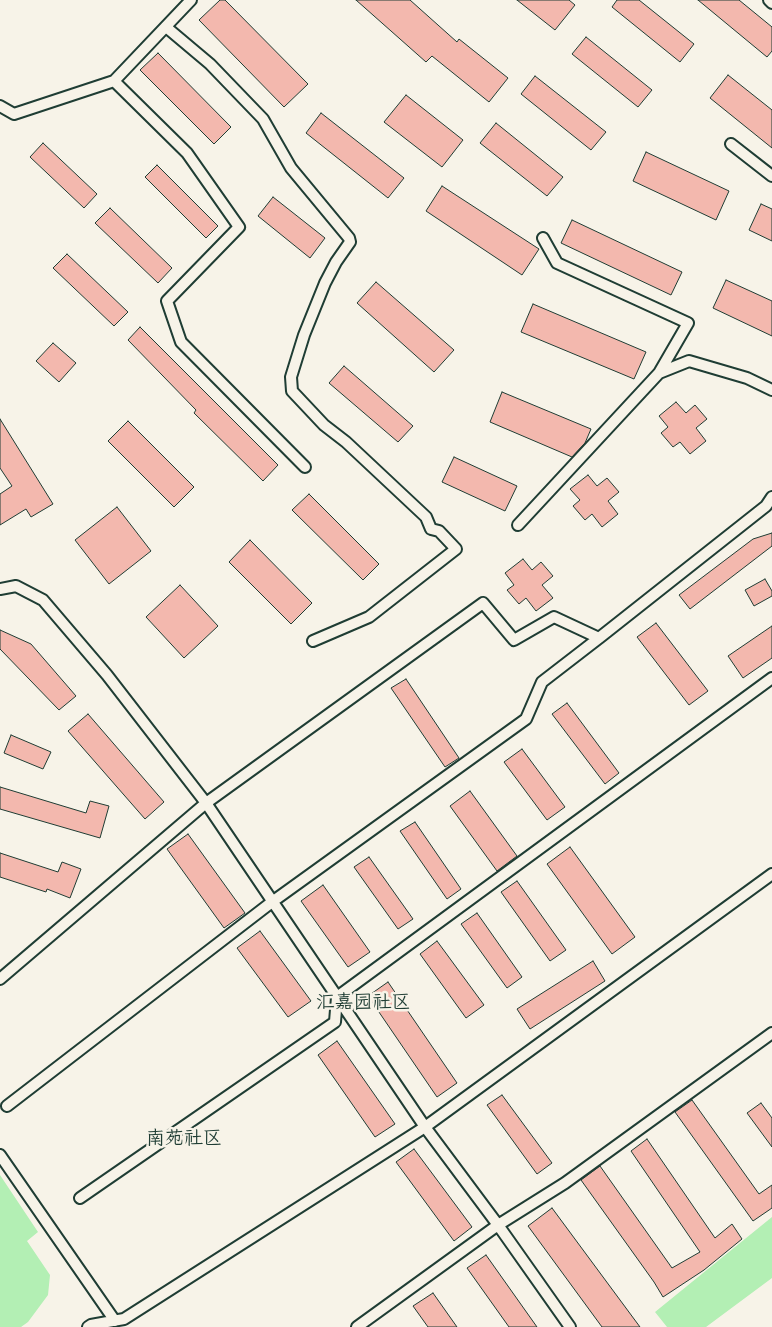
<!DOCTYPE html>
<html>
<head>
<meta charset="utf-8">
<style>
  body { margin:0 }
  canvas { display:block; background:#f7f3e8 }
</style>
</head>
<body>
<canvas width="772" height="1327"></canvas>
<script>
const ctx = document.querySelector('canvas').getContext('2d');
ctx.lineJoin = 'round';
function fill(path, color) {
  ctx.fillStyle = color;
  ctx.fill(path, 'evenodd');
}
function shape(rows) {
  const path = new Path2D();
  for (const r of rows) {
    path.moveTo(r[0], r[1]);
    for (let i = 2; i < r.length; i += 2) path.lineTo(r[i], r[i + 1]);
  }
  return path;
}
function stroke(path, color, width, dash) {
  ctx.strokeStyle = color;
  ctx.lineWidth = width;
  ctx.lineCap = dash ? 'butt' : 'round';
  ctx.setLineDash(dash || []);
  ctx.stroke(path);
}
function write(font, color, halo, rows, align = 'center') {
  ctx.font = font + ' Caveat,"LXGW WenKai TC",sans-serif';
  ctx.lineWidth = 5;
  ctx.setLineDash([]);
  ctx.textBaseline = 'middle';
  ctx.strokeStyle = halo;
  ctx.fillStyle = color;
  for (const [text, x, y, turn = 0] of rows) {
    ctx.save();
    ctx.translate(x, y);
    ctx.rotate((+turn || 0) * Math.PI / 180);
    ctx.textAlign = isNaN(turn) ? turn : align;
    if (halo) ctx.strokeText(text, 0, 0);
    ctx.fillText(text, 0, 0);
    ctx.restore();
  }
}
const green = shape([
  [0,1175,38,1232,27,1241,50,1275,48,1295,28,1322,21,1327,0,1327],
  [772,1217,772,1278,706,1327,667,1327,655,1312]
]);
const building = shape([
  [220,0,225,0,308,84,284,107,199,20,220,0],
  [356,0,410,0,457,42,459,39,508,78,489,102,432,56,426,62,356,0],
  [517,0,569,0,575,5,555,30,517,0],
  [617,0,639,0,694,44,680,62,612,7,617,0],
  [698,0,739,0,772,27,772,51,767,57,698,0],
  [586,37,652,90,638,107,572,54,586,37],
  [158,53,231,127,214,144,140,70,158,53],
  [728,75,772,110,772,148,710,98,728,75],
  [535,76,606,132,591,150,521,94,535,76],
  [406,95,463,140,442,167,384,122,406,95],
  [321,113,404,178,388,198,306,133,321,113],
  [496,123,563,177,547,196,480,143,496,123],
  [43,143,97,194,84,208,30,157,43,143],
  [646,152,729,191,716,220,633,181,646,152],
  [157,165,218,226,206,238,145,177,157,165],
  [442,186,539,249,522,275,426,211,442,186],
  [273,197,325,238,310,258,258,216,273,197],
  [761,204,772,209,772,241,749,230,761,204],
  [110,208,172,268,158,283,95,223,110,208],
  [572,220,682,272,671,295,561,243,572,220],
  [67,254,128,312,114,326,53,268,67,254],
  [726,280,772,301,772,336,713,308,726,280],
  [376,282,454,350,434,372,357,303,376,282],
  [533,304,646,352,634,379,521,332,533,304],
  [140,327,278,465,263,481,194,413,196,410,128,340,140,327],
  [53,343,76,363,59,382,36,361,53,343],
  [344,366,413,426,398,442,329,383,344,366],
  [502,392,591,429,585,443,572,457,490,422,502,392],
  [676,402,686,413,695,405,707,419,696,428,706,441,690,454,680,442,673,447,661,433,668,427,659,416,676,402],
  [0,419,53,504,31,517,26,509,0,525,0,494,12,486,0,468,0,419],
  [128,421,194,487,174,507,108,441,128,421],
  [454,457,517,486,505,511,442,482,454,457],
  [588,475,597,486,607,478,619,492,608,501,618,514,602,527,592,514,585,520,573,506,580,500,570,489,588,475],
  [309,494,379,564,363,580,292,510,309,494],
  [117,507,151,551,109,584,75,540,117,507],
  [772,533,772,546,690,609,679,595,753,539,772,533],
  [250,540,312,603,291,624,229,562,250,540],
  [523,559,532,570,541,562,553,576,542,585,553,598,536,611,526,598,519,604,507,590,514,585,505,573,523,559],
  [765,579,772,591,772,596,754,606,745,590,765,579],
  [180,585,218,626,184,658,146,617,180,585],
  [656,623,708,691,689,705,637,637,656,623],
  [772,626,772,658,743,678,728,656,772,626],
  [0,630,31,644,76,696,59,710,0,649,0,630],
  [406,679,459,758,445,767,391,688,406,679],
  [567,703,619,773,605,784,552,714,567,703],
  [88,714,164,802,145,819,68,731,88,714],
  [11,735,51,752,43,769,4,753,11,735],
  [522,749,565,807,547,820,504,762,522,749],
  [0,787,86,813,90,801,109,806,100,838,0,809,0,787],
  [470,791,517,856,497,871,450,806,470,791],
  [415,822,461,889,447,899,400,831,415,822],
  [188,834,245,913,224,928,167,849,188,834],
  [570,847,635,937,612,954,547,864,570,847],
  [0,853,58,872,62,862,81,869,70,898,47,889,46,892,0,877,0,853],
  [369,857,413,919,398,929,354,867,369,857],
  [517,881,566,950,550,961,501,892,517,881],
  [323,885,370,952,348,967,301,901,323,885],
  [477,913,522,977,507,988,461,924,477,913],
  [260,931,311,1001,288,1017,237,948,260,931],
  [437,941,484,1005,466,1018,420,954,437,941],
  [593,961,605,981,530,1029,517,1009,593,961],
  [388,982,457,1083,437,1097,368,996,388,982],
  [337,1041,395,1124,375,1137,318,1055,337,1041],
  [502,1095,552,1163,537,1174,487,1105,502,1095],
  [692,1100,759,1194,772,1185,772,1208,753,1221,675,1112,692,1100],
  [761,1103,772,1118,772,1147,747,1113,761,1103],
  [647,1139,715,1238,732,1224,742,1239,704,1270,663,1297,654,1282,581,1180,600,1166,672,1268,700,1252,631,1151,647,1139],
  [414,1149,472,1227,454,1241,396,1162,414,1149],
  [552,1208,640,1327,602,1327,528,1226,552,1208],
  [486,1255,537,1327,509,1327,467,1268,486,1255],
  [433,1293,457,1327,428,1327,413,1306,433,1293]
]);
const street = shape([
  [769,0,772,3],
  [166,27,210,64,263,119,291,168,349,238,350,242,336,262,325,283,304,335,291,377,292,391,324,425,346,442,426,517,431,529,439,531,456,549,369,617,313,641],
  [114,81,187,153,239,227,167,301,181,342,305,467],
  [0,106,14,114,114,81,191,0],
  [731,144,772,176],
  [543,238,557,263,688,323,659,373],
  [518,525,659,373,689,361,747,378,772,390],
  [0,589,16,586,43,600,107,675,206,803,425,1127,498,1225,570,1327],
  [0,979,206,803,483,603,514,640,554,617,599,638,766,506,772,497],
  [7,1106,272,902,526,719,542,682,599,638],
  [0,1155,115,1321],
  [80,1198,335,1022,337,997,772,678],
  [88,1327,91,1325,124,1319,425,1127,772,874],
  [357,1327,498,1225,565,1183,772,1033]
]);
const neighbourhoodNames = [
  ["汇嘉园社区",363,1003],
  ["南苑社区",184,1139]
];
fill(green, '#b3efb4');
fill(building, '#f3b8ae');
stroke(building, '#1f3d34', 1);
stroke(street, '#1f3d34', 14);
stroke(street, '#f7f3e8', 10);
write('19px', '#1f3d34', '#f7f3e8', neighbourhoodNames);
</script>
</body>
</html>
